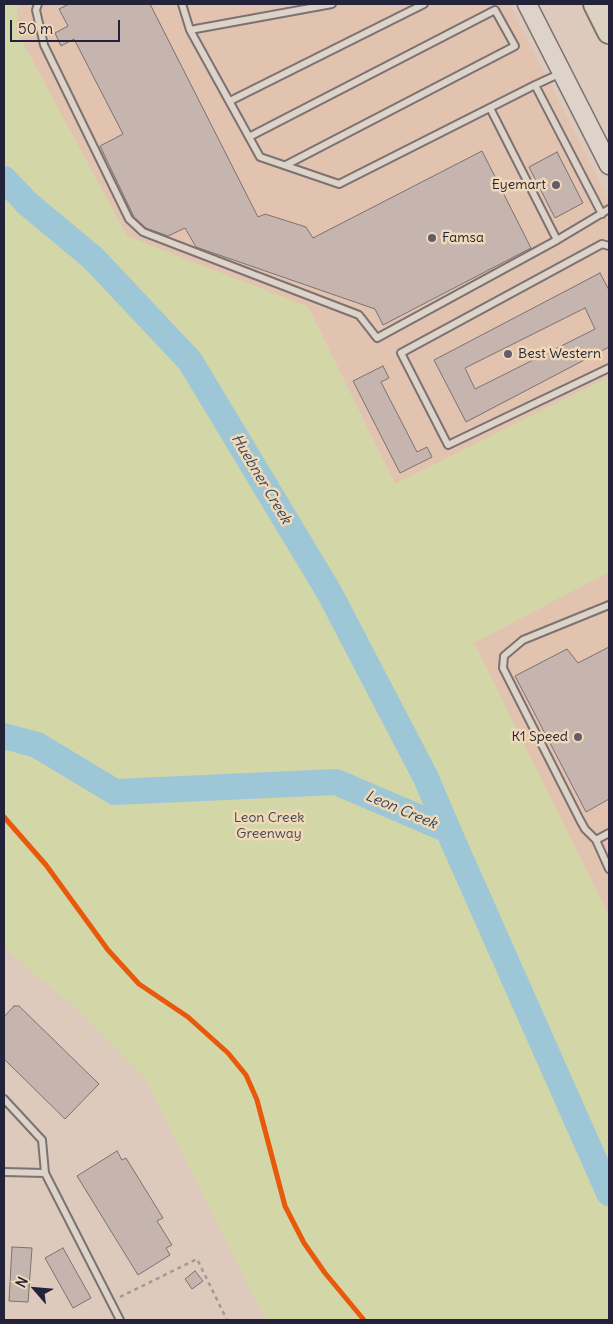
<!DOCTYPE html>
<html>
<head>
<meta charset="utf-8">
<style>
  body { margin:0 }
  #map { position:relative; width:613px; height:1324px; overflow:hidden; background:#ddcabc; font-family:Delius,sans-serif }
  canvas { display:block }
  .frame { position:absolute; inset:0; border:5px solid #22223b; pointer-events:none }
  .north { position:absolute; left:10px; top:1264px; width:50px; height:50px; -webkit-text-stroke:4px #efd9b8; paint-order:stroke; rotate:297deg; font-size:14px; font-weight:700; line-height:20px; text-align:center; color:#22223b }
  .north::after { content:''; display:block; margin:auto; width:18px; height:22px; background:#22223b; clip-path:polygon(50% 0,100% 100%,50% 72%,0 100%) }
  .scale { position:absolute; left:10px; top:20px; width:110px; height:22px; box-sizing:border-box; border:2px solid #22223b; border-top:0; padding-left:6px; font-size:15px; line-height:18px; white-space:nowrap; color:#22223b; -webkit-text-stroke:4px #efd9b8; paint-order:stroke }
</style>
</head>
<body>
<div id="map">
<canvas width="613" height="1324"></canvas>
<div class="frame"></div>
<div class="north">N</div>
<div class="scale">50 m</div>
</div>
<script>
const ctx = document.querySelector('canvas').getContext('2d');
ctx.lineJoin = 'round';
function fill(path, color) {
  ctx.fillStyle = color;
  ctx.fill(path, 'evenodd');
}
function shape(rows) {
  const path = new Path2D();
  for (const r of rows) {
    path.moveTo(r[0], r[1]);
    for (let i = 2; i < r.length; i += 2) path.lineTo(r[i], r[i + 1]);
  }
  return path;
}
function stroke(path, color, width, dash) {
  ctx.strokeStyle = color;
  ctx.lineWidth = width;
  ctx.lineCap = dash ? 'butt' : 'round';
  ctx.setLineDash(dash || []);
  ctx.stroke(path);
}
function write(font, color, halo, rows, align = 'center') {
  ctx.font = font + ' Delius,sans-serif';
  ctx.lineWidth = 5;
  ctx.setLineDash([]);
  ctx.textBaseline = 'middle';
  ctx.strokeStyle = halo;
  ctx.fillStyle = color;
  for (const [text, x, y, turn = 0] of rows) {
    ctx.save();
    ctx.translate(x, y);
    ctx.rotate((+turn || 0) * Math.PI / 180);
    ctx.textAlign = isNaN(turn) ? turn : align;
    if (halo) ctx.strokeText(text, 0, 0);
    ctx.fillText(text, 0, 0);
    ctx.restore();
  }
}
const built = shape([
  [4,4,509,4,609,200,609,916,308,307,127,236,65,124,4,7]
]);
const green = shape([
  [4,4,18,4,16,30,127,236,308,307,395,484,609,377,609,572,474,643,609,916,609,1320,265,1320,146,1080,73,1006,4,948]
]);
const river = shape([
  [4,179,28,204,93,258,190,361,329,592,426,778,448,830],
  [4,736,37,745,115,792,336,782,448,830,609,1193]
]);
const building = shape([
  [69,4,150,4,258,217,265,214,306,227,313,238,482,151,531,248,383,325,375,309,196,247,185,228,168,236,146,228,134,217,100,146,123,134,74,39,61,46,55,33,68,26,59,9,69,4],
  [557,152,583,203,555,218,529,167,557,152],
  [600,273,609,290,609,347,466,422,434,360,600,273],
  [585,308,595,329,475,389,465,368,585,308],
  [383,366,389,378,381,382,417,452,427,447,432,457,400,473,353,381,383,366],
  [609,647,609,799,586,812,515,676,567,649,578,663,609,647],
  [14,1006,19,1006,99,1084,65,1119,4,1059,4,1017,14,1006],
  [117,1151,122,1160,126,1158,163,1218,157,1221,172,1245,166,1248,170,1255,138,1275,77,1176,117,1151],
  [12,1247,32,1248,28,1302,9,1301,12,1247],
  [63,1248,91,1298,73,1308,45,1258,63,1248],
  [195,1271,203,1281,192,1289,185,1279,195,1271]
]);
const path = shape([
  [120,1297,197,1259,227,1320]
]);
const lane = shape([
  [38,4,36,10,44,45,129,219,143,232,359,315,377,338,557,240,609,209],
  [182,4,190,30,332,4],
  [190,30,260,157,339,184,535,85,561,73],
  [535,85,602,214],
  [230,101,424,4],
  [490,108,557,240],
  [249,137,495,10,515,46,286,165],
  [609,246,602,244,401,353,448,445,609,368],
  [609,833,596,840,609,869],
  [596,840,585,829,580,820,503,668,504,656,523,640,609,605],
  [4,1099,42,1140,45,1173,120,1320],
  [4,1172,45,1173]
]);
const secondary = shape([
  [527,4,609,165]
]);
const highway = shape([
  [595,4,609,32]
]);
const cycleway = shape([
  [4,817,46,865,108,950,139,984,188,1017,228,1053,246,1075,257,1100,285,1206,304,1243,325,1273,364,1320]
]);
const markers = [
  [556,185,5,"#635d68"],
  [432,238,5,"#635d68"],
  [508,354,5,"#635d68"],
  [578,737,5,"#635d68"]
];
const poiNames = [
  ["Eyemart",546,185],
  ["Famsa",442,238,"left"],
  ["Best Western",518,354,"left"],
  ["K1 Speed",568,737]
];
const parkNames = [
  ["Leon Creek",269,818],
  ["Greenway",269,834]
];
const waterNames = [
  ["Huebner Creek",261,479,59],
  ["Leon Creek",401,810,23]
];
fill(built, '#e2c3b0');
fill(green, '#d3d7a7');
stroke(river, '#9dc7d7', 26);
fill(building, '#c6b4ae');
stroke(building, '#7b7271', 1);
stroke(lane, '#7b7271', 10);
stroke(secondary, '#7b7271', 21);
stroke(highway, '#7b7271', 26);
stroke(path, '#a19a94', 2.5, [4, 4]);
stroke(lane, '#ddd3c8', 6);
stroke(secondary, '#ddd3c8', 18);
stroke(highway, '#dbd2c1', 22);
stroke(cycleway, '#e8590c', 5);
for (const [x, y, r, color] of markers) {
  const dot = new Path2D();
  dot.arc(x, y, r, 0, 2 * Math.PI);
  ctx.fillStyle = color;
  ctx.fill(dot);
  stroke(dot, '#efd9b8', 2);
}
write('14px', '#22223b', '#efd9b8', poiNames, 'right');
write('14px', '#44484d', '#efd9b8', parkNames);
write('italic 15px', '#35435c', '#efd9b8', waterNames);
</script>
</body>
</html>
